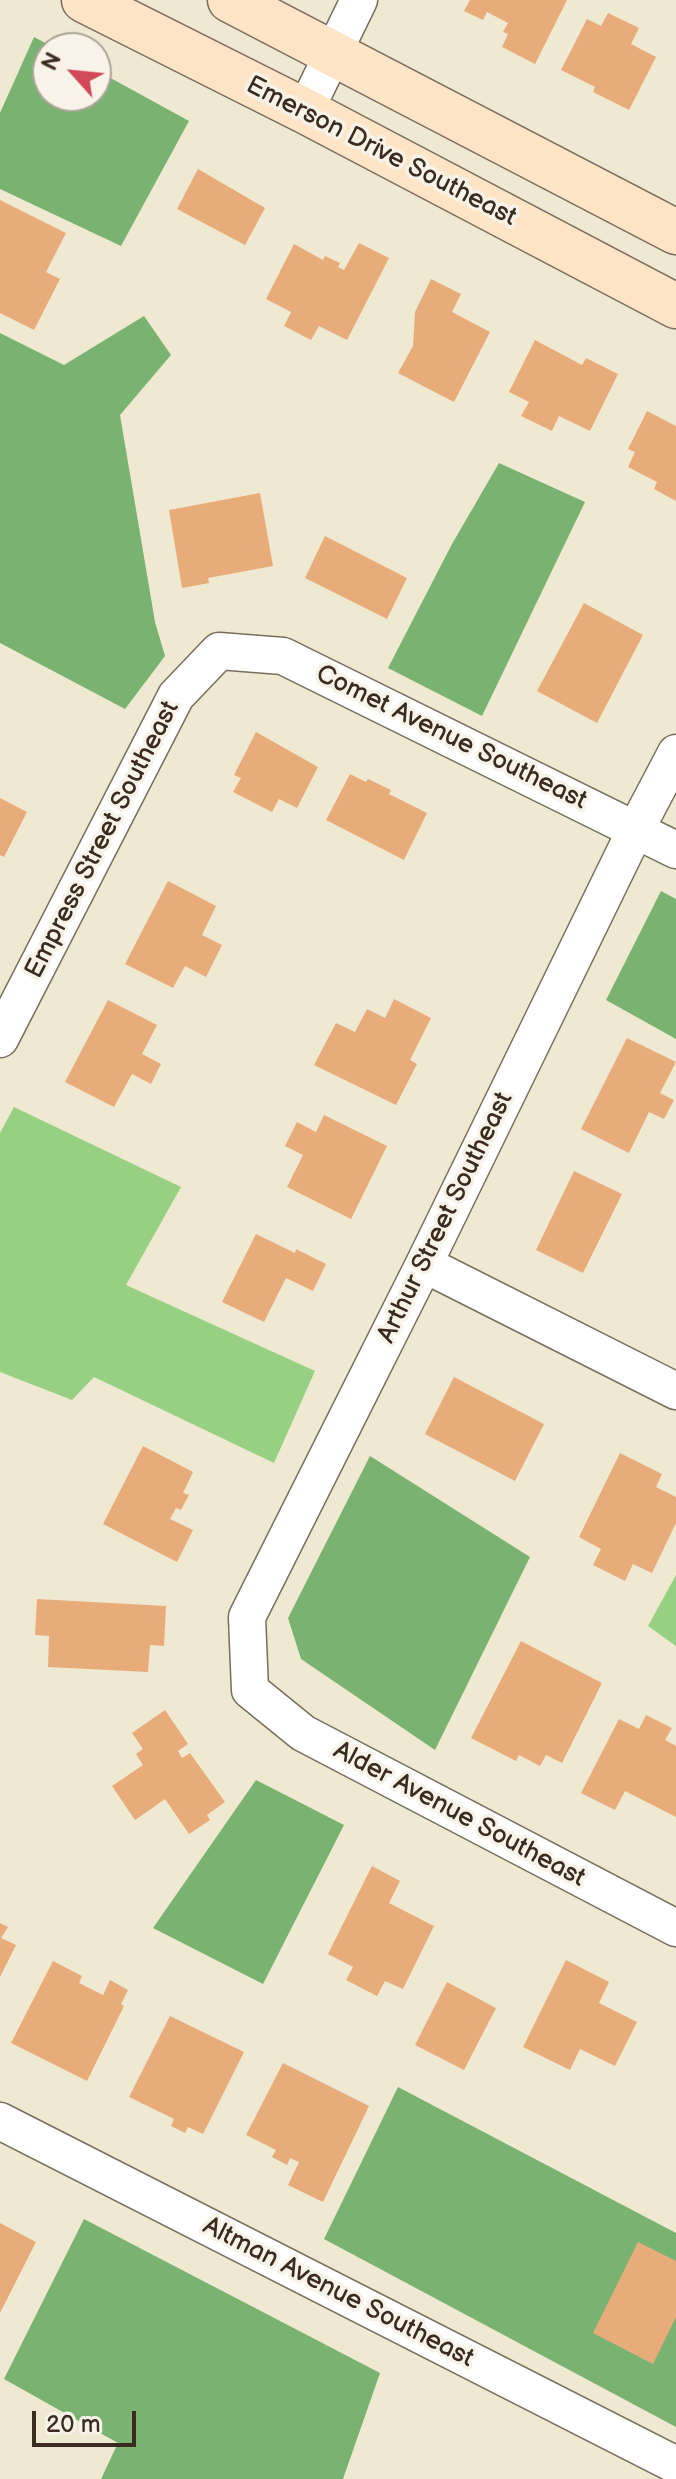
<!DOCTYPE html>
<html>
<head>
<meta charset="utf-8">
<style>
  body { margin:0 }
  #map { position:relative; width:676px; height:2479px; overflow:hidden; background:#efe9d2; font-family:"Balsamiq Sans",sans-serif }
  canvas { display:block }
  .north { position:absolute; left:32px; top:32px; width:80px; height:80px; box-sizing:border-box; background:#f7f3e8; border:2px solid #aca397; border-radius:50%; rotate:297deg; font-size:22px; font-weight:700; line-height:32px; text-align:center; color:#3b2a1e }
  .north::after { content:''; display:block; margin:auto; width:28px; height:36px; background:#d1495b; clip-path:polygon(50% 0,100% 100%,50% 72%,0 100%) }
  .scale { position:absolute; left:32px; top:2411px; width:104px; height:36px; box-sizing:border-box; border:4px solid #3b2a1e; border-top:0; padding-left:10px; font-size:24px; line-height:28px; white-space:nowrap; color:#3b2a1e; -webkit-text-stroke:6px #f7f3e8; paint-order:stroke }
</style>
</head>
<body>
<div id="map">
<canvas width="676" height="2479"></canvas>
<div class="north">N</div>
<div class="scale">20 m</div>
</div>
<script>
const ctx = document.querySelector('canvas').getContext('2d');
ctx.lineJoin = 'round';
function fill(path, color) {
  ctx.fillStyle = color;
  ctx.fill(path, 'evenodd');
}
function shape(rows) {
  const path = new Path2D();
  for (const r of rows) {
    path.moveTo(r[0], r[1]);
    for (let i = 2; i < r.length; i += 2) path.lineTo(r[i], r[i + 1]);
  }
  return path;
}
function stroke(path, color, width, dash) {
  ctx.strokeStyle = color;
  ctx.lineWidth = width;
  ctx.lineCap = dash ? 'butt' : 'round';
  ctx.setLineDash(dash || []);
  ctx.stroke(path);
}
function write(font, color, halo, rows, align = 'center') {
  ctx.font = font + ' "Balsamiq Sans",sans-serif';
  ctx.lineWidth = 7;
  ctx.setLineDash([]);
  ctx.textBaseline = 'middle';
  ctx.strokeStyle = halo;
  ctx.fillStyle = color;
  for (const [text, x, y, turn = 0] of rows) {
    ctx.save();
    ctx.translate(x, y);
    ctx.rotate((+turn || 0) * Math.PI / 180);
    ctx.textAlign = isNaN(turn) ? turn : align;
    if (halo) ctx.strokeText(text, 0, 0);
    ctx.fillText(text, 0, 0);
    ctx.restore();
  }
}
const green = shape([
  [14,1107,181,1187,126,1285,315,1371,274,1463,94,1377,72,1400,0,1372,0,1133],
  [676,1575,676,1646,648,1626]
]);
const forest = shape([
  [34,37,55,48,48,48,48,96,96,96,96,70,189,121,121,246,0,189,0,113],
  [144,316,171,355,120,415,155,622,165,656,125,709,0,643,0,333,64,365],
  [499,463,585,502,482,716,388,668,452,544],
  [661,891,676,899,676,1039,606,1000],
  [370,1456,530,1557,435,1750,301,1659,288,1618],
  [256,1780,344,1825,263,1984,153,1928],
  [398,2087,676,2233,676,2427,324,2239],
  [84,2219,380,2373,343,2479,101,2479,118,2443,4,2379]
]);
const building = shape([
  [470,0,567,0,535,64,502,47,508,34,503,32,508,23,487,12,483,20,464,11],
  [608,13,639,28,631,44,656,57,629,110,593,92,595,87,561,70,587,19,601,26],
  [198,169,265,208,245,245,177,209],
  [0,200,66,233,46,272,60,279,34,330,0,313],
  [359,243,389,258,347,340,319,326,311,340,284,326,291,312,266,299,294,244,323,260,325,256,340,263,338,267,344,270],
  [431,279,461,294,452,312,490,332,454,402,398,373,413,346,415,312],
  [535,340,582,365,586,358,618,374,590,431,559,416,552,431,521,416,529,402,509,392],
  [647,411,676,426,676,501,654,489,657,482,628,467,635,452,628,449],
  [260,493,273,566,208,578,209,583,182,588,169,510],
  [325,536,407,578,387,619,305,578],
  [584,603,643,635,597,723,537,691],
  [256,732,318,767,297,808,279,799,272,812,233,792,241,778,234,775],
  [350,774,366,782,368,779,391,790,389,794,427,813,404,860,326,820],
  [0,798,27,812,4,857,0,855],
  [168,881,216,906,202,935,222,945,206,977,185,966,173,988,125,964],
  [394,999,431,1018,410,1060,417,1064,396,1105,314,1065,336,1023,355,1032,367,1009,385,1018],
  [108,1000,157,1025,142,1054,161,1064,151,1084,132,1074,114,1107,65,1082],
  [627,1038,676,1062,660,1093,674,1100,664,1119,649,1112,629,1153,581,1129],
  [324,1115,387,1146,351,1219,287,1187,303,1155,285,1146,297,1122,316,1132],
  [574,1171,622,1194,583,1273,536,1250],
  [256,1234,295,1253,296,1249,326,1264,313,1291,286,1278,264,1322,222,1302],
  [454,1377,544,1424,515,1481,425,1434],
  [143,1446,193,1472,183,1493,189,1495,181,1510,176,1508,170,1519,193,1530,177,1562,103,1524],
  [620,1453,662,1474,656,1487,676,1497,676,1523,652,1573,633,1564,625,1581,593,1565,601,1549,579,1537],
  [37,1599,166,1606,164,1646,150,1645,148,1672,48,1667,49,1636,35,1635],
  [521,1641,602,1683,562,1763,546,1755,540,1766,519,1755,516,1761,471,1738],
  [165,1710,188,1744,178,1751,182,1758,190,1753,225,1802,207,1815,210,1820,189,1834,165,1799,135,1820,112,1786,143,1765,136,1754,143,1749,132,1733],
  [646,1715,672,1728,665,1740,676,1746,676,1817,625,1791,615,1810,581,1793,619,1719,639,1729],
  [372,1866,400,1881,389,1903,434,1926,403,1989,385,1981,377,1996,346,1980,353,1967,328,1954],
  [0,1923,8,1927,1,1938,16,1945,0,1977],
  [566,1960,609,1982,599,2003,637,2022,615,2066,580,2049,570,2070,523,2047],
  [53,1961,82,1976,79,1983,103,1995,110,1980,128,1990,121,2004,124,2006,87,2081,11,2043],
  [447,1982,496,2008,464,2070,415,2045],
  [170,2016,244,2052,203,2134,188,2127,185,2133,171,2126,174,2119,129,2097],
  [283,2063,369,2106,323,2202,288,2185,299,2162,290,2158,287,2165,272,2157,276,2150,246,2135],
  [0,2223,36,2242,0,2313],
  [638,2242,676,2261,676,2317,653,2364,593,2333]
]);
const street = shape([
  [305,111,359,0],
  [676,753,636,829,424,1264,247,1617,250,1690,303,1733,676,1928],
  [0,1039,176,696,219,651,283,656,676,850],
  [424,1264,676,1391],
  [0,2121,676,2465]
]);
const secondary = shape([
  [84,0,305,111,676,306],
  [230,0,676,232]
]);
const streetNames = [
  ["Emerson Drive Southeast",381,152,27],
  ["Comet Avenue Southeast",451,738,26],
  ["Empress Street Southeast",103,840,-63],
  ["Arthur Street Southeast",446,1218,-64],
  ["Alder Avenue Southeast",459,1815,28],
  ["Altman Avenue Southeast",338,2293,27]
];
fill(green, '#98d083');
fill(forest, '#7ab271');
fill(building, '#e8ac7b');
stroke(street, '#7a6d5d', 39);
stroke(secondary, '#7a6d5d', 47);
stroke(street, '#fff', 36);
stroke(secondary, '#ffe4c6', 44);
write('26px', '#3b2a1e', '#f7f3e8', streetNames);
</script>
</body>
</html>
